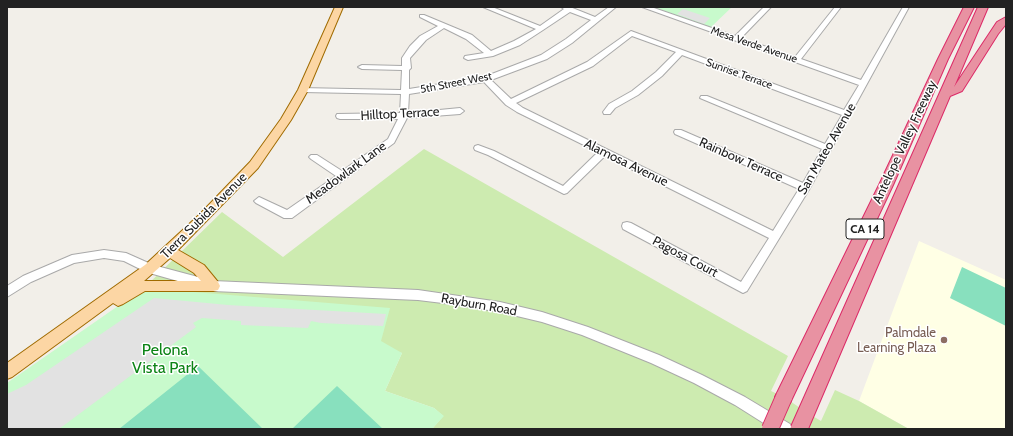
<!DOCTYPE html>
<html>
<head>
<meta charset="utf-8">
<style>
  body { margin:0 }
  #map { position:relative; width:1013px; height:436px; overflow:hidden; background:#f2efe9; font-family:Cabin,sans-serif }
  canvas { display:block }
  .frame { position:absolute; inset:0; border:8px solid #222; pointer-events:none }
</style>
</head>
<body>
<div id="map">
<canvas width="1013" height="436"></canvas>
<div class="frame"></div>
</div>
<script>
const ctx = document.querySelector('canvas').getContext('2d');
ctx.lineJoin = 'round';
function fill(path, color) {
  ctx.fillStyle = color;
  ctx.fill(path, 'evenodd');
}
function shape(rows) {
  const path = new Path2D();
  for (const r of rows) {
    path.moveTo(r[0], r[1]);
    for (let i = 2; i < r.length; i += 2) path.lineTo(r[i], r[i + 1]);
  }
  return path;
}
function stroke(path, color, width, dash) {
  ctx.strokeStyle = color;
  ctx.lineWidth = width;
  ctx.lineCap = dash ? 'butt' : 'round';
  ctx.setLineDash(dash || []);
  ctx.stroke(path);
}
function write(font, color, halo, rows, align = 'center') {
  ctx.font = font + ' Cabin,sans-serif';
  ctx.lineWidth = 3;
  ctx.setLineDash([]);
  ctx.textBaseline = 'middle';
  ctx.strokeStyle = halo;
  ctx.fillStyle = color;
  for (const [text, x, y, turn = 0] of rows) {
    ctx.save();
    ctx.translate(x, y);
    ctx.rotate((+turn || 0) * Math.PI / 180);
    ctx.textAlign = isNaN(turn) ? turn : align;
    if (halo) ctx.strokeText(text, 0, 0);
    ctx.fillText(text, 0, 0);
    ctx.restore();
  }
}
const education = shape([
  [919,241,1006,280,1006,429,909,429,859,401]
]);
const grass = shape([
  [424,149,788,356,771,391,784,397,806,412,821,421,835,390,859,401,909,429,432,429,443,416,434,408,385,391,402,353,144,288,222,212,283,257]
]);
const park = shape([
  [653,7,732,7,711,27],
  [144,288,390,308,381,341,402,353,385,391,434,408,444,416,432,429,7,429,7,383]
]);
const pitch = shape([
  [962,267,1006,288,1006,326,950,298],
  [198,366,263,429,119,429],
  [337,386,383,429,292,429]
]);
const parking = shape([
  [683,9,710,18,704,24,677,14],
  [154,298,228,305,386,314,383,326,321,323,311,321,308,328,241,325,241,321,202,318,193,323,196,327,59,429,7,429,7,394,26,385]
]);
const minor = shape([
  [483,7,492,7,540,26,564,9,561,7,570,7,595,17,609,7,616,7,572,43,547,59,491,80,511,99,587,62,631,31,844,110,859,85,642,7,651,7,735,36,764,7,771,7,741,38,795,57,835,7,841,7,801,59,861,80,903,7,909,7,810,188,747,291,743,293,623,229,622,226,623,223,627,222,631,223,741,282,769,238,605,156,567,193,564,194,488,155,475,150,474,148,475,146,478,145,494,151,563,186,598,152,517,112,506,105,484,82,409,94,408,113,460,108,464,111,460,114,407,118,394,143,292,218,284,218,256,203,254,201,259,197,287,210,336,176,311,159,309,157,311,155,317,155,342,171,388,139,398,119,340,119,337,118,336,116,337,114,400,113,401,94,303,92,300,92,300,88,401,90,402,70,362,69,358,67,362,65,402,66,402,58,410,46,420,36,438,26,420,17,420,15,424,15,472,35,491,51,514,41,536,29,483,7],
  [570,12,591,20,566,39,541,55,484,77,409,89,409,70,411,68,410,58,426,40,444,28,466,39,484,53,465,56,464,58,468,60,493,56,520,45,543,30,570,12],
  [632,36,676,52,656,72,632,91,609,104,603,112,604,114,610,114,615,108,638,95,662,76,682,55,842,115,825,144,707,96,701,96,700,98,822,149,803,183,681,130,675,130,674,132,675,134,799,189,773,231,523,108,516,103,593,66,632,36],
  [104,250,126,253,153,265,213,281,418,290,500,302,542,312,588,327,659,355,702,375,745,397,790,424,792,429,773,429,735,405,694,383,651,363,582,335,542,322,500,312,459,305,418,300,213,291,146,272,124,261,104,258,74,263,31,282,7,297,7,286,23,276,72,255,104,250]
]);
const major = shape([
  [335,7,343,7,308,90,291,120,258,168,178,250,204,265,218,282,220,286,218,290,213,291,145,291,123,304,118,306,113,303,12,377,7,379,7,363,145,265,200,214,250,162,281,119,298,90,335,7],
  [170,258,194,273,201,281,144,281,170,258]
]);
const highway = shape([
  [964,7,974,7,948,59,893,185,790,403,784,406,778,403,775,397,778,391,879,185,938,59,964,7],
  [978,7,988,7,954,87,997,22,1006,17,1006,24,998,34,962,91,950,96,808,429,790,429,978,7]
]);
const highwayBridge = shape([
  [770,429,784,397]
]);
const markers = [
  [944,340,4,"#8d6e63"]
];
const farStreetnames = [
  ["Mesa Verde Avenue",754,45,19],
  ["Sunrise Terrace",739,74,20],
  ["5th Street West",456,83,-11]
];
const shields = [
  [865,229,38]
];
const shieldNames = [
  ["CA 14",865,229]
];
const streetNames = [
  ["Hilltop Terrace",400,114,-3],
  ["Antelope Valley Freeway",905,142,-65],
  ["San Mateo Avenue",827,149,-60],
  ["Rainbow Terrace",741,160,24],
  ["Alamosa Avenue",626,163,26],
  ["Meadowlark Lane",346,173,-36],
  ["Tierra Subida Avenue",204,216,-45],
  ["Pagosa Court",685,257,28],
  ["Rayburn Road",479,305,10]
];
const educationNames = [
  ["Palmdale",936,333],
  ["Learning Plaza",936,348]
];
const nearParknames = [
  ["Pelona",165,350],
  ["Vista Park",165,368]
];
fill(education, '#ffffe5');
fill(grass, '#cdebb0');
fill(park, '#c8facc');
fill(pitch, '#88e0be');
fill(parking, '#e2e2e2');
stroke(minor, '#a9a9a9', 2);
stroke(major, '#a06b00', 2);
stroke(highway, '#dc2a67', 2);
fill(minor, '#fff');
fill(major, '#fcd6a4');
fill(highway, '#e892a2');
stroke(highwayBridge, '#dc2a67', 18, []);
stroke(highwayBridge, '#e892a2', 16);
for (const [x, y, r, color] of markers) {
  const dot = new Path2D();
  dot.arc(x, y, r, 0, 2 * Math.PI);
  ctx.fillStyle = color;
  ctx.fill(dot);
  stroke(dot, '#fff', 1.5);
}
write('11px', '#222', '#fff', farStreetnames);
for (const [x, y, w] of shields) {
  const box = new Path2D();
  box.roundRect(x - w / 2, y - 10, w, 20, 3);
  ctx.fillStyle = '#fff';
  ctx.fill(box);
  stroke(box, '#222', 1);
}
write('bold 12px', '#222', null, shieldNames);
write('13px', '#222', '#fff', streetNames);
write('13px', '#785e54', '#fff', educationNames, 'right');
write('16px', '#0c8416', '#fff', nearParknames);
</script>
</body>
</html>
